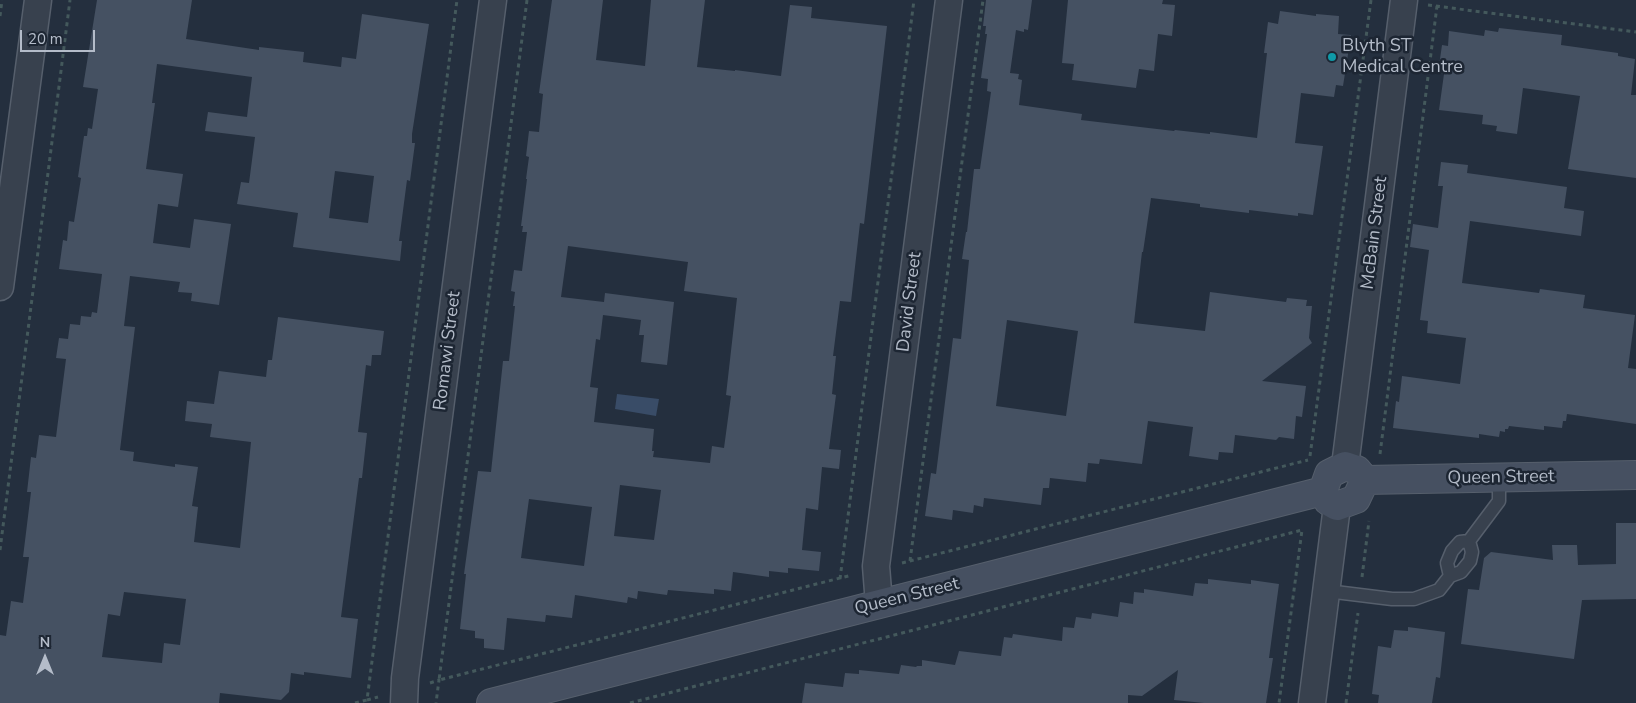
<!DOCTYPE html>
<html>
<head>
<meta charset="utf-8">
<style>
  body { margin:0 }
  #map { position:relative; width:1636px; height:703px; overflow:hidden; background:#242f3e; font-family:"Nunito Sans",sans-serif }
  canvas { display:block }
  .north { position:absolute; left:20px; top:633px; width:50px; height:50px; -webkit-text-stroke:4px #1d2633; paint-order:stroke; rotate:0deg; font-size:14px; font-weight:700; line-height:20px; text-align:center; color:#b4bcc9 }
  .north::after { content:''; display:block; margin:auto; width:18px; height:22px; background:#b4bcc9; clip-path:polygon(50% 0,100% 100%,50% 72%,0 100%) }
  .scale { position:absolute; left:20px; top:30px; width:75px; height:22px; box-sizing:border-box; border:2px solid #b4bcc9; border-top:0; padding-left:6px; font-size:15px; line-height:18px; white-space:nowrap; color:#b4bcc9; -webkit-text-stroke:4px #1d2633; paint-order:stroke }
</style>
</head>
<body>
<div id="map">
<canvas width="1636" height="703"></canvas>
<div class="north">N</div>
<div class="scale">20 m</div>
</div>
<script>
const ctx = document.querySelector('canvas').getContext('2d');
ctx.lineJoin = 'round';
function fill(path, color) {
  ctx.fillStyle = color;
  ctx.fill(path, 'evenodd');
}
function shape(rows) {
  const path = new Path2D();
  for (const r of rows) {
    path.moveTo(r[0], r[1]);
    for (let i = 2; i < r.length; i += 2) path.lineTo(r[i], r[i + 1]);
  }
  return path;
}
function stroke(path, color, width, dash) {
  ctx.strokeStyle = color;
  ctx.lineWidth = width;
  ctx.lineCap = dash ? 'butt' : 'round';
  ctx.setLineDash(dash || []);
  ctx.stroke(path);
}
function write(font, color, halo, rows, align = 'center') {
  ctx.font = font + ' "Nunito Sans",sans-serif';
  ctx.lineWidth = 5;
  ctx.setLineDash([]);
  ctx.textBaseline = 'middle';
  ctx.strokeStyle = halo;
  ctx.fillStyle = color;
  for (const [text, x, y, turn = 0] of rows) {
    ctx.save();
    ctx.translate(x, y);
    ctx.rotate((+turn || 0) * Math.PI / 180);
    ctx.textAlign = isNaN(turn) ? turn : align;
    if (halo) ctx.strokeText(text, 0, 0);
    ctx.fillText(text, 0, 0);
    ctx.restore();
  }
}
const water = shape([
  [617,394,659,399,656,416,615,409]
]);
const building = shape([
  [97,0,192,0,186,39,259,50,259,47,304,52,303,62,341,67,342,57,356,59,362,14,429,24,412,134,412,143,415,143,410,181,407,180,399,241,402,241,400,261,293,247,298,213,237,204,241,182,249,183,255,137,205,131,208,112,247,117,252,77,157,64,152,103,155,103,146,169,183,174,178,207,158,204,153,243,190,248,194,219,231,224,219,305,191,301,192,293,178,292,180,282,130,276,124,326,135,327,120,450,134,452,133,461,175,467,175,464,198,467,192,506,198,507,194,542,240,548,251,442,210,437,212,424,185,421,187,401,214,404,219,371,266,377,268,360,272,360,278,317,384,331,381,355,372,355,371,366,366,365,358,432,367,433,362,478,359,478,341,617,358,619,351,678,304,672,304,675,291,673,289,692,281,700,220,693,219,703,0,703,0,635,6,636,11,601,23,603,29,557,23,557,31,492,27,492,31,457,36,458,39,435,56,437,66,359,56,358,59,338,68,339,70,324,80,325,81,316,91,317,92,312,97,313,102,274,59,269,63,240,67,241,69,221,74,222,81,178,78,177,84,136,87,136,88,128,92,129,98,89,83,87],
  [335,171,374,176,368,223,329,218],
  [124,592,186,599,180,645,164,643,162,663,102,657,108,614,120,616],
  [552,0,603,0,596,60,645,66,651,0,705,0,697,67,735,71,735,70,781,76,790,5,812,7,811,18,887,26,864,224,860,223,851,302,840,301,833,356,836,356,832,394,836,395,829,449,841,450,839,469,822,467,818,510,806,508,802,550,821,552,819,571,788,568,788,573,769,571,769,577,733,572,731,591,714,589,714,594,668,590,667,595,638,591,637,599,628,597,627,603,575,595,572,618,546,615,545,622,507,618,504,650,484,648,484,639,475,638,475,631,460,629,466,574,464,574,478,471,491,472,503,361,509,361,515,306,513,306,515,292,511,291,514,270,522,271,527,232,522,232,523,226,521,226,527,179,526,179,529,157,526,156,529,131,539,132,543,94,539,93],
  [568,246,688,262,684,291,737,298,726,395,731,396,724,448,712,446,710,463,653,457,654,451,652,451,654,429,594,422,598,388,590,387,596,339,600,340,603,315,641,320,639,335,644,335,641,362,667,365,674,302,605,293,604,302,561,297],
  [620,485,661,490,654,540,614,536],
  [529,499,592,507,584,566,521,558],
  [986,0,1032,0,1028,30,1024,29,1024,32,1016,30,1010,73,1019,74,1018,79,1022,80,1019,105,1082,114,1081,120,1174,131,1175,130,1210,134,1210,132,1257,138,1267,53,1264,53,1268,22,1278,24,1280,11,1316,16,1316,14,1339,16,1338,34,1351,35,1343,86,1336,85,1334,97,1301,93,1295,143,1323,146,1313,215,1298,213,1298,216,1249,210,1249,213,1200,207,1200,204,1151,198,1143,252,1142,252,1134,323,1205,331,1210,292,1286,302,1287,298,1307,300,1306,306,1312,306,1309,338,1312,343,1262,381,1306,386,1302,417,1296,416,1294,439,1279,437,1276,440,1235,435,1233,453,1219,452,1218,460,1189,456,1193,427,1148,421,1142,464,1100,459,1099,464,1088,463,1086,482,1050,478,1049,488,1043,488,1041,505,984,498,983,507,974,505,973,513,953,510,952,520,925,516,931,473,936,474,953,338,961,339,969,260,962,259,966,232,967,232,974,169,980,169,991,92,987,91,988,79,981,78,987,34,985,34,986,26,983,26],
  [1007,320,1078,331,1066,416,996,406],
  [1068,0,1163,0,1162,4,1175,5,1172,36,1158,34,1154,71,1139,69,1136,88,1072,80,1074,64,1062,63],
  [1499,28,1562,35,1561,45,1618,53,1618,56,1635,59,1631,95,1636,95,1636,178,1568,169,1580,96,1523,88,1517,134,1496,131,1497,126,1482,124,1483,115,1439,110,1444,74,1438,73,1442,45,1448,46,1449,31,1484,36,1485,30,1498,32],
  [1441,162,1468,165,1467,173,1567,187,1564,208,1584,211,1581,236,1470,221,1462,283,1539,293,1540,289,1585,295,1583,308,1635,315,1628,368,1636,369,1636,424,1567,414,1566,421,1563,421,1562,428,1544,426,1544,430,1509,426,1508,429,1505,429,1505,432,1500,431,1499,437,1479,434,1479,438,1393,428,1396,401,1399,402,1402,376,1460,384,1466,338,1427,333,1428,321,1420,320,1429,250,1410,247,1413,224,1438,228,1443,186,1438,186],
  [1616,523,1636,523,1636,599,1582,600,1574,659,1461,644,1468,589,1479,590,1484,558,1491,552,1553,560,1552,545,1577,545,1578,565,1616,564],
  [1208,579,1251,584,1251,580,1279,584,1269,658,1273,658,1266,703,1204,703,1174,700,1178,670,1142,696,1128,695,1128,703,802,703,805,683,843,687,845,673,859,674,859,670,899,674,901,665,916,667,917,666,922,666,922,660,955,665,959,651,1001,656,1004,637,1012,638,1013,634,1062,641,1063,627,1074,628,1076,617,1091,619,1092,613,1118,617,1120,602,1133,604,1134,592,1144,593,1144,589,1193,596,1195,583,1208,584],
  [1408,627,1445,632,1440,678,1436,677,1432,703,1378,703,1379,695,1372,694,1378,646,1391,648,1394,630,1408,631]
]);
const path = shape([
  [527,0,439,680,852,575],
  [1428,5,1636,32],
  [0,16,2,0],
  [1380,454,1437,6],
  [1310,456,1371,0],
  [0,550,70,0],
  [910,561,983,0],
  [902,563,1308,460],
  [1362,577,1369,521],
  [840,579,914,0],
  [430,683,439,680,436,703],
  [367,700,378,697],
  [355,703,367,700,457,0],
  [630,703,1302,530,1279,703],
  [1346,703,1358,613]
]);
const lane = shape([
  [1450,576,1447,563,1452,551,1460,542,1469,541,1499,501,1499,478],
  [1327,591,1392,599,1414,599,1439,590,1450,576,1461,572,1470,561,1472,552,1469,541]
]);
const street = shape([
  [0,287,38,0],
  [1345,466,1404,0],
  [879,604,876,566,949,0],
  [404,703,405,678,493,0],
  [1312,703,1337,506]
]);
const secondary = shape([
  [1345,466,1357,470,1365,480,1356,499,1337,506,1328,501,1323,491,1329,474,1345,466],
  [1365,480,1636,475],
  [491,703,1323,491]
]);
const markers = [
  [1332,57,5,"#0f9aa8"]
];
const poiNames = [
  ["Blyth ST",1342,47],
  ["Medical Centre",1342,68]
];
const streetNames = [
  ["McBain Street",1375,233,-83],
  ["David Street",910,302,-83],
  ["Romawi Street",448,351,-83],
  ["Queen Street",1501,478,-1],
  ["Queen Street",907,597,-14]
];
fill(water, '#394c67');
fill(building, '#455162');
stroke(lane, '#565f6c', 15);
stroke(street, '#565f6c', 29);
stroke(secondary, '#565f6c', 30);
stroke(path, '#44595c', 3, [4, 4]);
stroke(lane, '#38414e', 12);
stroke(street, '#38414e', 26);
stroke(secondary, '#465061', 28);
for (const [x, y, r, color] of markers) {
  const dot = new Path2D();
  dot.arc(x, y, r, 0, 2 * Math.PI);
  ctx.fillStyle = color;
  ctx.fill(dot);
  stroke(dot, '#1d2633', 2);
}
write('18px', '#b4bcc9', '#1d2633', poiNames, 'left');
write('18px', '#b4bcc9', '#1d2633', streetNames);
</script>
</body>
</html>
